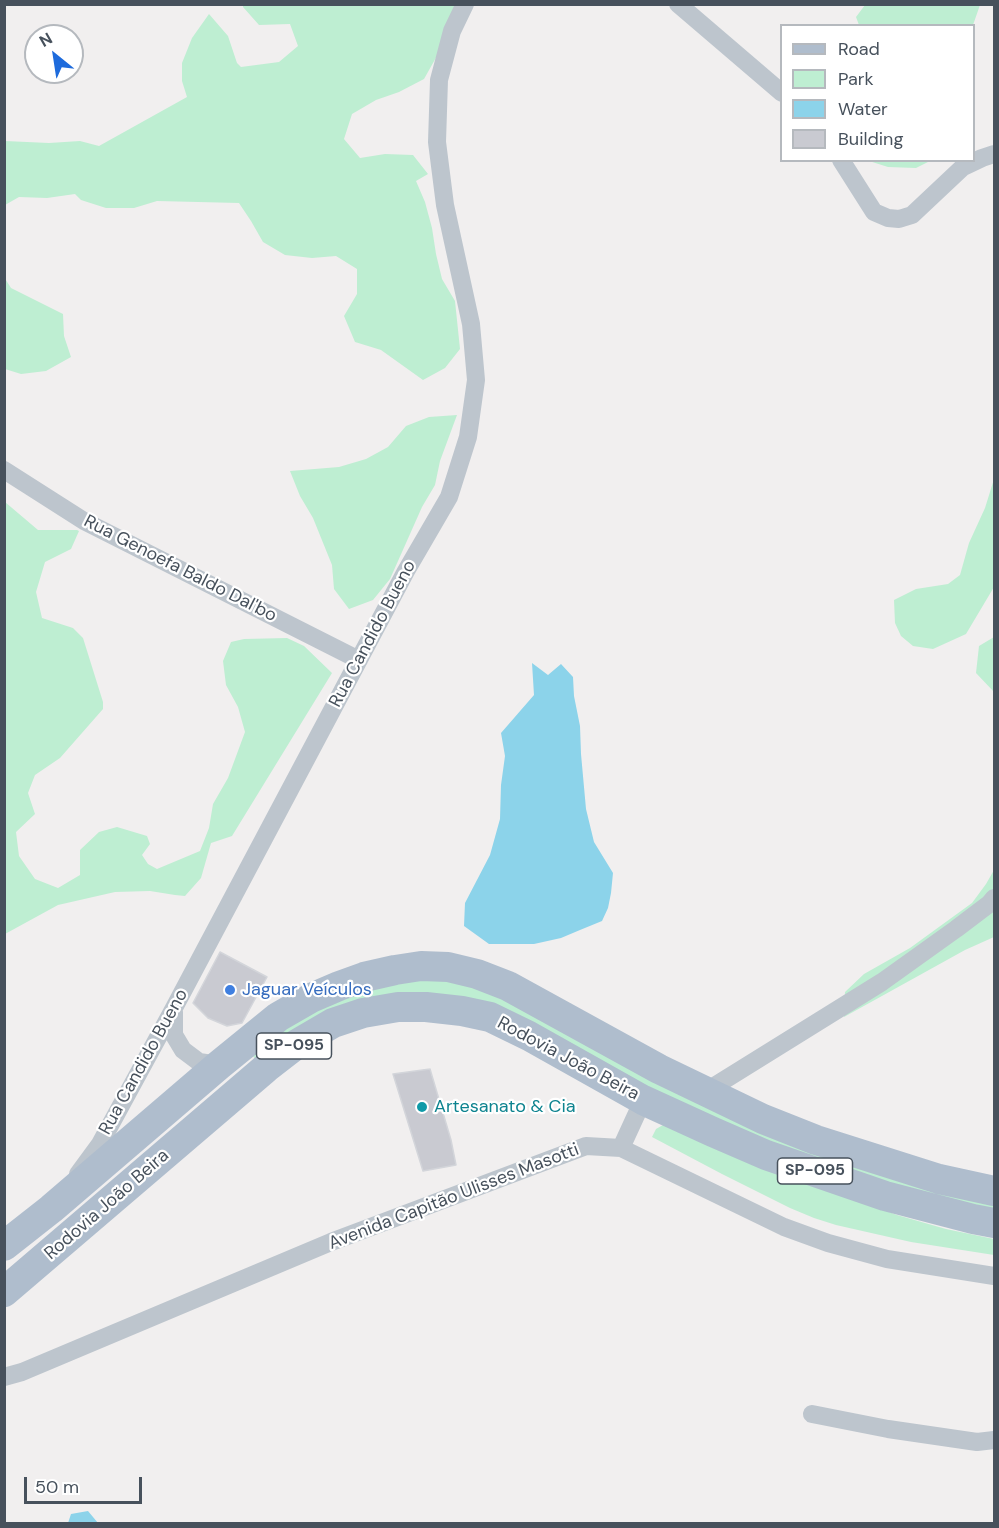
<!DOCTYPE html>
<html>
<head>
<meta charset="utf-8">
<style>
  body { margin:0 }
  #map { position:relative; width:999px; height:1528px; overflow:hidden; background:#f1efef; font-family:"DM Sans",sans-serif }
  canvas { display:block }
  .frame { position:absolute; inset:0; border:6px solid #47515c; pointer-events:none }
  .legend { position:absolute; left:780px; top:24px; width:195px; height:138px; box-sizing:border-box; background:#fff; border:2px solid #b5b9be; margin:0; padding:8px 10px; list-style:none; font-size:18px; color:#47515c }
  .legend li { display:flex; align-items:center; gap:12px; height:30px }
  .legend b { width:30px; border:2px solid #b5b9be }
  .north { position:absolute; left:24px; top:24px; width:60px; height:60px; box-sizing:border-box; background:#fff; border:2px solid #b5b9be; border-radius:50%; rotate:330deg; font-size:16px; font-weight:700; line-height:24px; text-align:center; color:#47515c }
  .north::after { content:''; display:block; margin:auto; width:21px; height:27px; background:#1e6bdc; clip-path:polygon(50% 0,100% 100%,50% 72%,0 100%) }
  .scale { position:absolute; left:24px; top:1477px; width:118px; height:27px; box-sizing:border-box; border:3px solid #47515c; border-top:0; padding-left:8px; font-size:18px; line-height:21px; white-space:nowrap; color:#47515c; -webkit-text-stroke:4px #fff; paint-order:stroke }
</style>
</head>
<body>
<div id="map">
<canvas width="999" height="1528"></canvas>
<div class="frame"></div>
<ul class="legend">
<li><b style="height:8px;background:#afbdcd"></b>Road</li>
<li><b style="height:16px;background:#beeed2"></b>Park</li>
<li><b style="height:16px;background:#8cd3ea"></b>Water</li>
<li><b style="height:16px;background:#c9cad1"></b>Building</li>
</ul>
<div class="north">N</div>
<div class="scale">50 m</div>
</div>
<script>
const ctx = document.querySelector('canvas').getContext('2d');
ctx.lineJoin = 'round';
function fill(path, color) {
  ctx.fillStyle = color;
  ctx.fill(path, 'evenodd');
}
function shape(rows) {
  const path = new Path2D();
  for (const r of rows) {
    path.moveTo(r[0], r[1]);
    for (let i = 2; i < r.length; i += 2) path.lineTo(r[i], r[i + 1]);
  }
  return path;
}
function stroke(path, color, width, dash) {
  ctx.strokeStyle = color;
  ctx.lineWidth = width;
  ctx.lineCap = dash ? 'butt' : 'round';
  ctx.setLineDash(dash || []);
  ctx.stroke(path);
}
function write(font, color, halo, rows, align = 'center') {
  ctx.font = font + ' "DM Sans",sans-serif';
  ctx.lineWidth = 4.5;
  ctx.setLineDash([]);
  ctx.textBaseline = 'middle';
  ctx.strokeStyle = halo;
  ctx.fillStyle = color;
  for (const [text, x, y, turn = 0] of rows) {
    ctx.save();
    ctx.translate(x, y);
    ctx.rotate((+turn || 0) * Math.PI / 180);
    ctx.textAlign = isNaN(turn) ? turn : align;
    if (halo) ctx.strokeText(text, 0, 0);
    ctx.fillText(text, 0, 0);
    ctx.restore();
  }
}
const green = shape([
  [243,5,462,5,451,31,424,79,399,92,376,100,352,114,344,139,360,158,385,154,413,155,428,174,416,181,425,202,432,228,436,254,442,279,455,301,460,349,445,368,423,380,381,350,355,342,344,316,357,294,357,269,336,256,312,258,285,255,263,242,251,221,239,203,157,201,134,208,106,208,81,200,75,194,47,198,19,197,5,205,5,141,49,143,80,141,99,146,187,97,182,81,182,63,192,38,209,14,228,36,237,63,241,67,279,62,298,46,290,24,259,25,243,7],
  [865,5,865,4,980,5,973,25,859,25,856,17],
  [869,161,930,161,916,168,888,167],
  [4,277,11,288,63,314,64,336,71,357,46,371,21,374,5,369],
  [457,415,440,461,435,485,422,507,390,579,373,600,349,609,334,589,332,565,313,518,300,496,290,471,339,467,366,459,388,447,406,426,429,417],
  [994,479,994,587,966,634,933,649,913,646,901,636,895,623,894,600,916,589,948,584,960,575,969,543,985,508],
  [5,502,38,530,77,530,79,531,71,549,45,562,36,592,42,618,73,628,83,638,103,702,103,709,60,758,35,775,28,793,35,814,16,832,19,856,35,879,58,888,80,875,80,850,99,832,117,827,147,836,150,844,142,855,148,864,157,869,200,851,209,828,213,804,228,778,245,732,238,707,226,685,223,661,231,642,244,639,287,638,304,646,332,673,232,836,211,843,201,878,185,896,175,895,150,891,115,892,58,905,5,934],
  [994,637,994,692,976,673,979,646],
  [994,870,994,937,965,950,844,1017,845,992,864,974,910,948,972,903,986,884],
  [459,978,994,1202,994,1212,824,1166,436,998,260,1064,249,1052,289,1021,392,981],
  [663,1125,897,1215,946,1229,994,1239,994,1255,911,1242,836,1225,814,1218,790,1208,722,1174,652,1137,656,1129]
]);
const water = shape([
  [532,663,548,675,561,664,573,677,574,696,580,726,581,754,586,809,594,842,613,873,611,893,608,908,602,921,580,930,561,938,534,944,489,944,464,926,465,903,490,855,500,819,501,785,505,756,501,733,534,695],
  [88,1511,98,1523,68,1523,71,1514]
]);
const building = shape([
  [220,952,267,977,242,1023,227,1026,208,1018,193,1003,220,952],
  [430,1069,451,1140,456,1165,423,1171,393,1074,430,1069]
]);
const street = shape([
  [678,4,782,93],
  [841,160,874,212,888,218,899,219,912,215,963,167,982,158,994,154],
  [4,470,84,521,359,660],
  [174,1012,174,1035,183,1050,199,1062,219,1065],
  [705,1092,882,982,956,929,989,904,994,898],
  [621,1148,643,1100],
  [78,1174,100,1144,174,1008,406,571,449,497,468,437,476,380,471,324,445,205,437,142,439,80,452,31,465,4],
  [4,1377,22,1372,331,1242,586,1146,621,1148,784,1227,828,1243,887,1259,994,1276],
  [812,1414,888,1429,977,1442,994,1440]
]);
const primary = shape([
  [4,1246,51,1209,219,1065,278,1017,311,998,339,986,364,977,395,970,421,966,448,967,477,974,508,986,659,1069,763,1119,816,1140,939,1179,994,1191],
  [4,1292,266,1068,297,1044,333,1023,363,1013,398,1007,426,1007,462,1011,490,1017,529,1036,643,1100,713,1132,766,1155,885,1196,973,1219,994,1223]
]);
const markers = [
  [230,990,6,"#3f7fe0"],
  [422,1107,6,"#0f9aa8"]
];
const shields = [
  [294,1046,75],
  [815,1171,75]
];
const shieldNames = [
  ["SP-095",294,1046],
  ["SP-095",815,1171]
];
const streetNames = [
  ["Rua Genoefa Baldo Dal'bo",180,569,27],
  ["Rua Candido Bueno",373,634,-62],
  ["Rodovia João Beira",568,1059,28],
  ["Rua Candido Bueno",144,1062,-61],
  ["Avenida Capitão Ulisses Masotti",454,1197,-21],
  ["Rodovia João Beira",107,1205,-41]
];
const shopNames = [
  ["Jaguar Veículos",242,990]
];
const cultureNames = [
  ["Artesanato & Cia",434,1107]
];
fill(green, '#beeed2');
fill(water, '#8cd3ea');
fill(building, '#c9cad1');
stroke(building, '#d3d5da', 1.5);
stroke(street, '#bdc5cd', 18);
stroke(primary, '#afbdcd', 30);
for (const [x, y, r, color] of markers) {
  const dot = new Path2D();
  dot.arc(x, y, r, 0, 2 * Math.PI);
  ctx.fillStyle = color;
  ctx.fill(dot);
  stroke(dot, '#fff', 2);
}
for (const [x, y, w] of shields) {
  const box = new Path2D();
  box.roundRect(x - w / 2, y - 13, w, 26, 4.5);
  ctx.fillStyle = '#fff';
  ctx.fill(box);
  stroke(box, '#47515c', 1.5);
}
write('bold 16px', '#47515c', null, shieldNames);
write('18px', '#47515c', '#fff', streetNames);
write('18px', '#366cbe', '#fff', shopNames, 'left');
write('18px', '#0d838f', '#fff', cultureNames, 'left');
</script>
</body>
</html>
